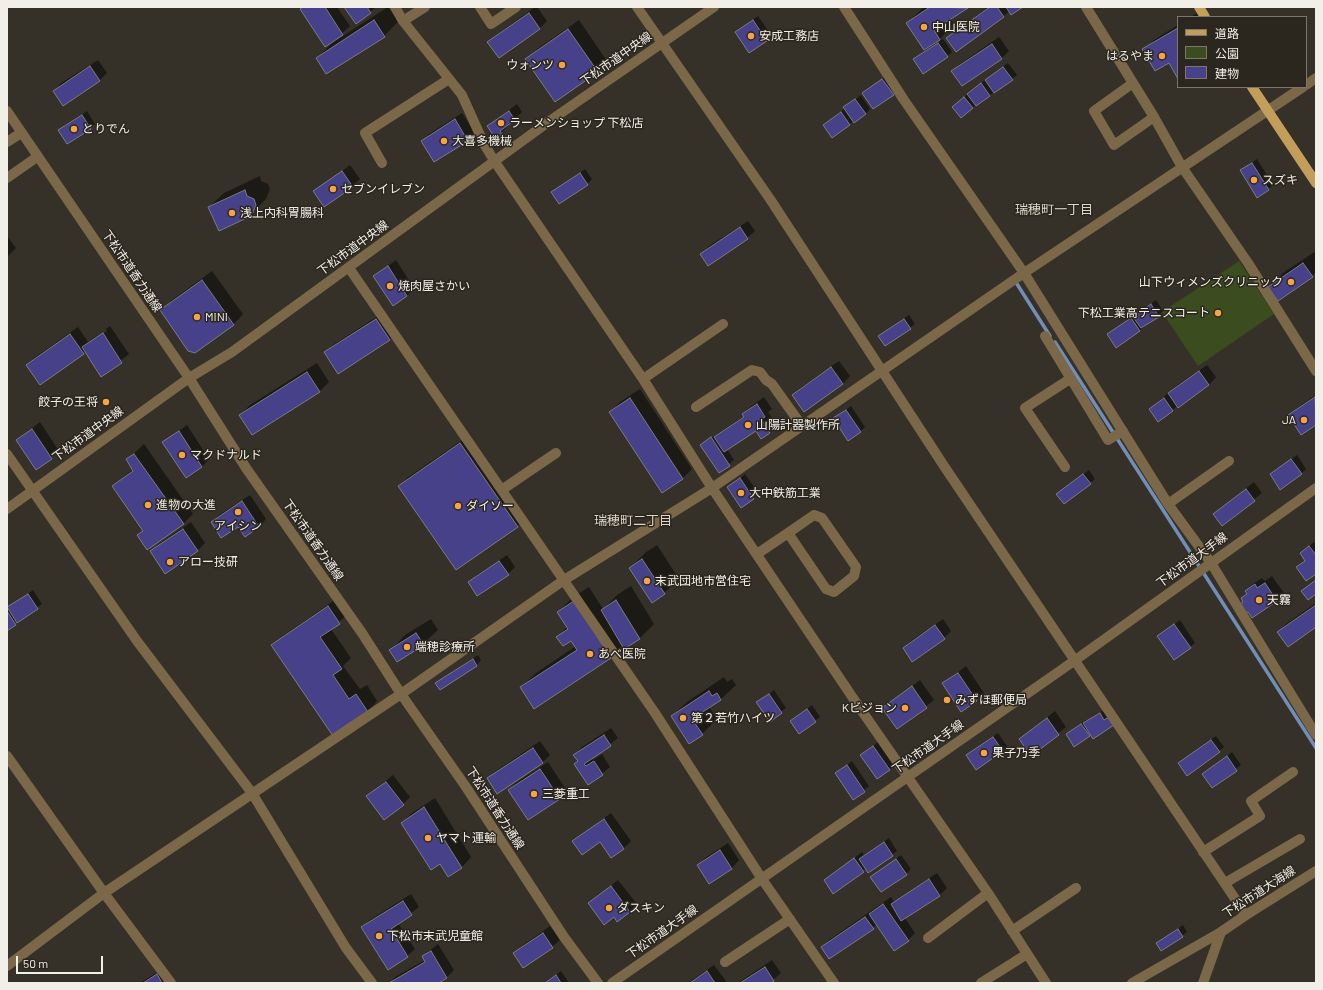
<!DOCTYPE html>
<html>
<head>
<meta charset="utf-8">
<style>
  body { margin:0 }
  #map { position:relative; width:1323px; height:990px; overflow:hidden; background:#353128; font-family:Barlow,"Noto Sans JP",sans-serif }
  canvas { display:block }
  .frame { position:absolute; inset:0; border:8px solid #f2efe9; pointer-events:none }
  .legend { position:absolute; left:1177px; top:16px; width:130px; height:72px; box-sizing:border-box; background:#2b271e; border:1px solid #7b776f; margin:0; padding:5px 7px; list-style:none; font-size:12px; color:#f2efe9 }
  .legend li { display:flex; align-items:center; gap:8px; height:20px }
  .legend b { width:20px; border:1px solid #7b776f }
  .scale { position:absolute; left:16px; top:956px; width:87px; height:18px; box-sizing:border-box; border:2px solid #f2efe9; border-top:0; padding-left:5px; font-size:12px; line-height:14px; white-space:nowrap; color:#f2efe9; -webkit-text-stroke:3px #2b271e; paint-order:stroke }
</style>
</head>
<body>
<div id="map">
<canvas width="1323" height="990"></canvas>
<div class="frame"></div>
<ul class="legend">
<li><b style="height:5px;background:#c39d5a"></b>道路</li>
<li><b style="height:11px;background:#3b4c1f"></b>公園</li>
<li><b style="height:11px;background:#464188"></b>建物</li>
</ul>
<div class="scale">50 m</div>
</div>
<script>
const ctx = document.querySelector('canvas').getContext('2d');
ctx.lineJoin = 'round';
function fill(path, color) {
  ctx.fillStyle = color;
  ctx.fill(path, 'evenodd');
}
function shape(rows) {
  const path = new Path2D();
  for (const r of rows) {
    path.moveTo(r[0], r[1]);
    for (let i = 2; i < r.length; i += 2) path.lineTo(r[i], r[i + 1]);
  }
  return path;
}
function stroke(path, color, width, dash) {
  ctx.strokeStyle = color;
  ctx.lineWidth = width;
  ctx.lineCap = dash ? 'butt' : 'round';
  ctx.setLineDash(dash || []);
  ctx.stroke(path);
}
function write(font, color, halo, rows, align = 'center') {
  ctx.font = font + ' Barlow,"Noto Sans JP",sans-serif';
  ctx.lineWidth = 3;
  ctx.setLineDash([]);
  ctx.textBaseline = 'middle';
  ctx.strokeStyle = halo;
  ctx.fillStyle = color;
  for (const [text, x, y, turn = 0] of rows) {
    ctx.save();
    ctx.translate(x, y);
    ctx.rotate((+turn || 0) * Math.PI / 180);
    ctx.textAlign = isNaN(turn) ? turn : align;
    if (halo) ctx.strokeText(text, 0, 0);
    ctx.fillText(text, 0, 0);
    ctx.restore();
  }
}
const green = shape([
  [1239,261,1274,314,1198,366,1162,312]
]);
const shadow = shape([
  [303,7,337,7,350,26,337,38,338,39,388,7,399,21,384,36,317,58,334,41],
  [346,7,376,7,356,23],
  [535,7,537,7,547,21,540,28,499,57,489,42,496,35],
  [924,7,967,7,950,18,954,24,937,42,943,39,952,52,947,56,914,59,925,51,907,23],
  [988,7,1021,7,1010,10,1003,17,947,38],
  [1197,13,1200,17,1191,17],
  [758,16,771,35,750,52,736,32],
  [579,20,607,61,597,71,555,101,527,59,537,49],
  [1178,25,1178,77,1169,62,1144,50,1154,40],
  [999,37,1009,51,1001,59,953,71,960,64],
  [98,60,107,73,99,81,54,91,61,83],
  [1008,63,1017,75,1012,79,972,108,953,107,973,89],
  [887,75,898,89,893,94,863,93],
  [861,95,870,109,866,114,849,124,824,125],
  [517,104,522,112,496,138,488,126],
  [87,111,95,124,90,128,59,130],
  [462,113,475,133,467,140,422,141,429,134],
  [1257,159,1273,185,1268,189,1241,171],
  [350,165,360,179,352,186,315,192],
  [585,169,592,179,587,184,552,192],
  [260,176,261,181,268,184,270,189,266,199,250,215,209,207,224,193],
  [748,221,755,231,747,238,702,254,709,246],
  [7,236,16,248,7,257],
  [1316,251,1316,272,1312,276,1270,287,1284,272],
  [396,260,414,288,407,296,375,276],
  [212,271,243,314,234,324,195,352,162,310,172,300],
  [1156,300,1163,311,1139,331,1113,330],
  [384,312,397,332,389,340,325,352,333,345],
  [909,315,915,324,910,328,879,336],
  [110,326,129,354,102,375,86,351,83,353,27,365,34,358,78,327,88,342],
  [106,329,107,331,90,343,90,340],
  [839,361,850,376,843,384,793,395,800,388],
  [317,363,329,382,319,392,240,415,250,405],
  [1207,365,1216,377,1209,385,1172,410,1150,409,1176,386],
  [640,389,692,469,682,479,610,412,620,402],
  [1316,395,1316,424,1301,433,1289,415,1297,408],
  [764,397,772,409,768,412,777,425,762,438,756,430,727,449,734,460,719,472,701,445,744,416,743,414,750,407],
  [851,406,865,427,860,432,835,418],
  [40,422,59,451,36,468,17,440],
  [187,425,209,459,202,467,164,442],
  [468,436,525,519,518,526,399,486,407,478],
  [144,444,193,514,183,524,138,536,144,530,113,486,133,469,127,460],
  [1297,455,1306,469,1301,474,1276,470],
  [1089,470,1095,479,1090,483,1062,490],
  [745,474,759,494,741,507,728,488],
  [1254,482,1262,493,1222,524,1214,514],
  [250,495,266,519,259,527,212,522,219,515],
  [191,522,205,543,198,550,166,572,151,551,159,544],
  [1314,542,1316,544,1316,573,1297,567,1306,560,1301,553],
  [657,545,679,579,664,593,630,568,645,553],
  [507,555,515,567,508,574,469,582,477,575],
  [1272,576,1284,593,1276,601,1248,610,1240,605,1244,601,1242,598,1247,593,1246,591,1253,584,1262,578,1265,581],
  [631,586,654,624,639,639,623,645,611,657,535,708,521,687,536,673,576,646,572,639,557,637,568,626,558,612,573,597,589,587,603,609,617,595],
  [33,590,42,604,7,629,7,608],
  [339,597,349,613,331,629,351,658,343,666,360,689,367,685,377,701,368,711,333,734,273,645,283,636],
  [1316,603,1316,626,1278,632,1286,624],
  [431,619,438,630,423,644,391,650,405,635],
  [943,619,951,631,944,638,904,648,911,641],
  [1180,620,1195,643,1190,647,1159,636],
  [478,655,481,660,477,665,440,689,436,683,441,679],
  [966,666,984,693,976,700,943,684],
  [724,677,727,682,732,679,736,685,721,699,709,707,717,719,702,734,672,716,687,702],
  [920,680,934,700,898,728,884,708],
  [774,690,786,708,770,720,758,703],
  [812,705,820,717,799,733,791,721],
  [1105,709,1114,713,1089,736,1067,734,1086,720,1087,721],
  [1055,711,1066,727,1032,754,1020,739],
  [611,728,618,738,592,758,593,760,602,754,610,767,589,784,574,755,582,747],
  [998,733,1007,746,1002,751,967,755],
  [1216,736,1224,747,1219,751,1184,759],
  [540,741,550,755,542,763,488,778,496,771],
  [878,742,894,765,889,769,861,755],
  [1232,752,1241,765,1212,787,1203,774],
  [852,761,869,786,853,799,837,773],
  [548,762,567,791,560,798,528,819,509,790,516,783],
  [393,775,410,797,403,804,368,796],
  [435,798,471,857,462,867,448,876,440,863,402,823,412,813],
  [611,813,631,841,624,848,611,857,600,841,573,841],
  [889,838,897,851,869,872,866,868,863,872,825,880,862,852,864,855],
  [728,843,739,860,732,868,709,883,698,865,705,858],
  [901,855,911,869,906,874,871,877],
  [937,873,947,888,940,895,905,918,915,933,908,940,877,924,873,928,822,947,829,940,891,897,894,902],
  [618,880,637,904,629,912,614,916,590,903],
  [411,894,419,907,398,923,415,949,407,956,362,928,370,920],
  [1183,925,1187,932,1161,950,1157,943],
  [550,926,560,940,552,947,515,953,522,946],
  [438,944,454,970,447,977,437,983,390,983,395,977,425,960,423,956],
  [772,960,781,973,773,980,769,983,738,983],
  [714,965,726,981,724,983,688,983],
  [164,968,172,983,140,983],
  [561,971,569,983,544,983]
]);
const stream = shape([
  [1017,284,1050,336],
  [1055,342,1316,748]
]);
const building = shape([
  [303,7,325,7,343,35,325,47,300,9,303,7],
  [344,7,367,7,371,13,356,24,344,7],
  [930,7,968,8,934,30,940,40,924,50,906,23,930,7],
  [990,7,997,7,1004,17,956,52,946,38,990,7],
  [1006,7,1023,7,1011,15,1006,7],
  [529,13,540,29,499,58,487,42,529,13],
  [374,20,385,37,326,74,316,58,374,20],
  [753,20,767,41,749,53,735,32,753,20],
  [1178,28,1178,79,1169,63,1155,71,1142,49,1178,28],
  [568,29,598,72,555,102,525,59,568,29],
  [938,43,948,57,923,74,913,59,938,43],
  [992,44,1002,59,962,86,951,71,992,44],
  [90,66,100,81,63,106,53,91,90,66],
  [1003,67,1013,80,994,93,985,80,1003,67],
  [882,79,894,95,873,109,862,93,882,79],
  [981,83,990,96,976,106,967,94,981,83],
  [964,97,973,108,961,118,952,107,964,97],
  [855,99,866,114,854,123,843,107,855,99],
  [509,111,515,120,500,131,502,134,496,139,487,126,509,111],
  [841,112,850,125,832,138,823,125,841,112],
  [82,115,91,129,67,144,58,130,82,115],
  [455,119,468,141,434,162,421,141,455,119],
  [1252,163,1269,190,1257,198,1240,170,1252,163],
  [342,171,353,187,324,207,313,191,342,171],
  [580,173,588,185,559,204,551,192,580,173],
  [245,190,247,196,254,199,256,205,254,210,251,216,219,231,208,207,245,190],
  [740,227,748,239,708,266,700,254,740,227],
  [1303,263,1313,277,1278,301,1268,287,1303,263],
  [388,266,407,296,393,306,373,276,388,266],
  [202,280,234,325,195,353,188,351,160,310,202,280],
  [1151,304,1159,317,1141,328,1133,317,1151,304],
  [1131,318,1140,331,1116,348,1107,334,1131,318],
  [376,319,390,340,338,374,324,352,376,319],
  [904,319,911,329,885,346,878,336,904,319],
  [103,333,122,363,101,377,82,347,103,333],
  [70,334,84,354,40,385,26,365,70,334],
  [831,367,843,384,804,412,792,395,831,367],
  [1199,371,1209,385,1178,408,1168,393,1199,371],
  [307,372,320,392,252,435,239,415,307,372],
  [1315,397,1316,425,1301,435,1288,415,1315,397],
  [630,398,683,479,662,493,609,412,630,398],
  [1164,398,1173,411,1158,422,1149,409,1164,398],
  [757,404,765,417,761,419,770,433,761,439,756,431,724,452,714,437,744,417,742,414,757,404],
  [846,410,861,432,848,441,833,418,846,410],
  [32,429,52,459,36,470,16,440,32,429],
  [179,431,202,467,186,478,162,442,179,431],
  [711,437,730,466,719,473,700,445,711,437],
  [460,443,518,527,456,570,398,486,460,443],
  [134,454,184,524,147,550,137,535,143,531,112,486,133,471,126,459,134,454],
  [1291,459,1302,474,1280,490,1270,474,1291,459],
  [1083,474,1091,484,1064,504,1056,494,1083,474],
  [740,478,754,499,741,508,727,487,740,478],
  [1246,489,1255,501,1222,526,1213,514,1246,489],
  [242,501,259,527,245,537,238,527,221,538,211,522,242,501],
  [183,529,198,551,165,574,150,551,183,529],
  [1309,546,1316,555,1316,574,1306,581,1296,567,1305,561,1300,553,1309,546],
  [642,559,665,594,652,603,629,568,642,559],
  [499,561,509,575,477,596,468,582,499,561],
  [1316,580,1316,594,1308,600,1301,591,1316,580],
  [1265,583,1277,601,1252,618,1248,612,1244,614,1239,605,1243,602,1241,598,1247,594,1245,591,1255,584,1257,588,1265,583],
  [28,594,38,609,17,623,7,607,28,594],
  [616,600,640,639,624,649,601,610,616,600],
  [574,601,611,658,534,709,520,687,577,650,571,641,563,646,556,637,568,629,557,612,574,601],
  [1316,605,1316,627,1288,647,1277,632,1316,605],
  [328,606,340,624,320,637,342,669,333,675,349,699,356,694,368,712,333,736,271,645,328,606],
  [7,611,16,625,7,631,7,611],
  [1174,624,1191,648,1174,660,1157,636,1174,624],
  [935,625,945,639,912,662,903,648,935,625],
  [416,633,424,645,397,662,389,650,416,633],
  [473,659,477,666,440,690,435,683,473,659],
  [958,673,977,701,961,712,942,683,958,673],
  [912,686,927,708,897,729,882,708,912,686],
  [709,691,712,696,717,693,721,700,692,719,703,735,689,744,671,716,709,691],
  [769,694,782,713,770,722,756,702,769,694],
  [807,709,816,722,799,734,790,721,807,709],
  [1100,713,1104,720,1109,717,1114,725,1093,739,1083,723,1100,713],
  [1047,718,1059,735,1031,756,1019,739,1047,718],
  [1081,724,1090,736,1074,747,1066,734,1081,724],
  [604,735,611,746,584,764,586,766,594,761,603,775,588,785,574,764,578,761,573,755,604,735],
  [993,737,1003,751,976,770,966,755,993,737],
  [1211,740,1220,752,1187,776,1178,763,1211,740],
  [873,746,890,770,877,779,860,755,873,746],
  [533,748,543,763,497,794,487,778,533,748],
  [1227,756,1237,771,1212,788,1202,774,1227,756],
  [847,765,865,792,853,800,835,773,847,765],
  [540,769,560,799,528,820,508,790,540,769],
  [386,782,404,805,384,820,366,796,386,782],
  [424,807,462,868,448,877,440,864,431,870,401,823,424,807],
  [604,819,624,849,611,858,600,842,582,855,572,841,604,819],
  [884,842,893,856,868,873,859,859,884,842],
  [720,850,732,869,709,884,697,865,720,850],
  [854,858,864,872,833,894,824,880,854,858],
  [896,859,907,875,881,892,870,877,896,859],
  [929,879,940,896,901,921,891,904,929,879],
  [611,886,630,912,617,922,614,917,604,925,588,903,611,886],
  [403,901,412,915,391,929,408,957,388,970,361,927,403,901],
  [883,904,909,941,894,951,869,914,883,904],
  [865,917,874,929,829,959,821,947,865,917],
  [1178,929,1183,937,1161,951,1156,943,1178,929],
  [543,933,553,948,523,968,513,953,543,933],
  [431,951,447,978,439,983,389,983,425,962,422,956,431,951],
  [765,967,774,981,771,983,740,983,765,967],
  [707,971,715,983,690,983,707,971],
  [157,974,162,983,143,983,157,974],
  [556,975,561,983,545,983,556,975]
]);
const minor = shape([
  [395,7,403,21,462,95,484,144,495,162,643,379,712,488,855,701,988,893,1046,983],
  [480,7,491,24,516,7],
  [637,7,770,199,944,466,1246,915],
  [844,7,904,100,1024,273,1168,504,1211,563,1316,735],
  [1086,7,1154,117,1182,167,1248,263,1316,371],
  [403,21,425,7],
  [1133,83,1094,111,1114,145,1154,117],
  [1306,85,1316,78],
  [7,111,189,378,246,468,362,633,401,694,466,787,564,937,598,983],
  [7,142,21,133],
  [382,163,365,133,449,79],
  [7,178,37,157],
  [349,268,655,713,762,879,834,983],
  [1045,336,1108,440,1123,431],
  [643,379,723,324],
  [696,407,752,370,760,372,766,380,772,384,802,426],
  [7,454,137,641,252,793,346,948,372,983],
  [1065,467,1025,408,1070,379],
  [503,489,556,453],
  [1168,504,1229,461],
  [7,509,189,378,232,352,551,120,714,7],
  [757,554,788,533,814,515,822,518,856,567,854,576,834,592,826,589,788,533],
  [7,756,104,893,171,983],
  [1203,852,1260,816,1251,801,1293,772],
  [1225,883,1300,839],
  [1012,931,1076,888],
  [928,938,988,893],
  [725,962,790,919],
  [7,966,104,893,401,694,564,580,712,488,1024,273,1303,87],
  [612,983,1074,661,1316,488],
  [981,983,1027,954],
  [1132,983,1221,932,1246,915,1316,871],
  [1203,983,1221,932]
]);
const major = shape([
  [1199,7,1205,17],
  [1252,87,1316,183]
]);
const markers = [
  [924,27,4,"#f5a346"],
  [751,36,4,"#f5a346"],
  [1162,56,4,"#f5a346"],
  [562,65,4,"#f5a346"],
  [501,123,4,"#f5a346"],
  [74,129,4,"#f5a346"],
  [444,141,4,"#f5a346"],
  [1254,180,4,"#f5a346"],
  [333,189,4,"#f5a346"],
  [232,213,4,"#f5a346"],
  [1291,282,4,"#f5a346"],
  [390,286,4,"#f5a346"],
  [1218,313,4,"#f5a346"],
  [197,317,4,"#f5a346"],
  [106,402,4,"#f5a346"],
  [1304,420,4,"#f5a346"],
  [748,425,4,"#f5a346"],
  [182,455,4,"#f5a346"],
  [741,493,4,"#f5a346"],
  [148,505,4,"#f5a346"],
  [458,506,4,"#f5a346"],
  [238,512,4,"#f5a346"],
  [170,562,4,"#f5a346"],
  [647,581,4,"#f5a346"],
  [1259,600,4,"#f5a346"],
  [407,647,4,"#f5a346"],
  [590,654,4,"#f5a346"],
  [947,700,4,"#f5a346"],
  [905,708,4,"#f5a346"],
  [683,718,4,"#f5a346"],
  [984,753,4,"#f5a346"],
  [534,794,4,"#f5a346"],
  [428,838,4,"#f5a346"],
  [609,908,4,"#f5a346"],
  [379,936,4,"#f5a346"]
];
const poiNames = [
  ["中山医院",932,27],
  ["安成工務店",759,36],
  ["はるやま",1154,56,"right"],
  ["ウォンツ",554,65,"right"],
  ["ラーメンショップ 下松店",509,123],
  ["とりでん",82,129],
  ["大喜多機械",452,141],
  ["スズキ",1262,180],
  ["セブンイレブン",341,189],
  ["浅上内科胃腸科",240,213],
  ["山下ウィメンズクリニック",1283,282,"right"],
  ["焼肉屋さかい",398,286],
  ["下松工業高テニスコート",1210,313,"right"],
  ["MINI",205,317],
  ["餃子の王将",98,402,"right"],
  ["JA",1296,420,"right"],
  ["山陽計器製作所",756,425],
  ["マクドナルド",190,455],
  ["大中鉄筋工業",749,493],
  ["進物の大進",156,505],
  ["ダイソー",466,506],
  ["アイシン",238,526,"center"],
  ["アロー技研",178,562],
  ["末武団地市営住宅",655,581],
  ["天霧",1267,600],
  ["端穂診療所",415,647],
  ["あべ医院",598,654],
  ["みずほ郵便局",955,700],
  ["Kビジョン",897,708,"right"],
  ["第２若竹ハイツ",691,718],
  ["果子乃季",992,753],
  ["三菱重工",542,794],
  ["ヤマト運輸",436,838],
  ["ダスキン",617,908],
  ["下松市末武児童館",387,936]
];
const streetNames = [
  ["下松市道中央線",616,59,-35],
  ["下松市道中央線",353,248,-36],
  ["下松市道香力通線",132,271,56],
  ["下松市道中央線",88,434,-36],
  ["下松市道香力通線",313,540,55],
  ["下松市道大手線",1192,560,-36],
  ["下松市道大手線",928,747,-35],
  ["下松市道香力通線",495,808,57],
  ["下松市道大海線",1259,892,-33],
  ["下松市道大手線",662,932,-35]
];
const neighbourhoodNames = [
  ["瑞穂町一丁目",1054,210],
  ["瑞穂町二丁目",633,521]
];
fill(green, '#3b4c1f');
fill(shadow, '#0007');
stroke(stream, '#718eb9', 3.5);
fill(building, '#464188');
stroke(building, '#7b7b86', 1);
stroke(minor, '#7b6849', 10);
stroke(major, '#c39d5a', 10);
for (const [x, y, r, color] of markers) {
  const dot = new Path2D();
  dot.arc(x, y, r, 0, 2 * Math.PI);
  ctx.fillStyle = color;
  ctx.fill(dot);
  stroke(dot, '#2b271e', 1.5);
}
write('12px', '#f2efe9', '#2b271e', poiNames, 'left');
write('12px', '#f2efe9', '#2b271e', streetNames);
write('13px', '#dbd6ca', '#2b271e', neighbourhoodNames);
</script>
</body>
</html>
